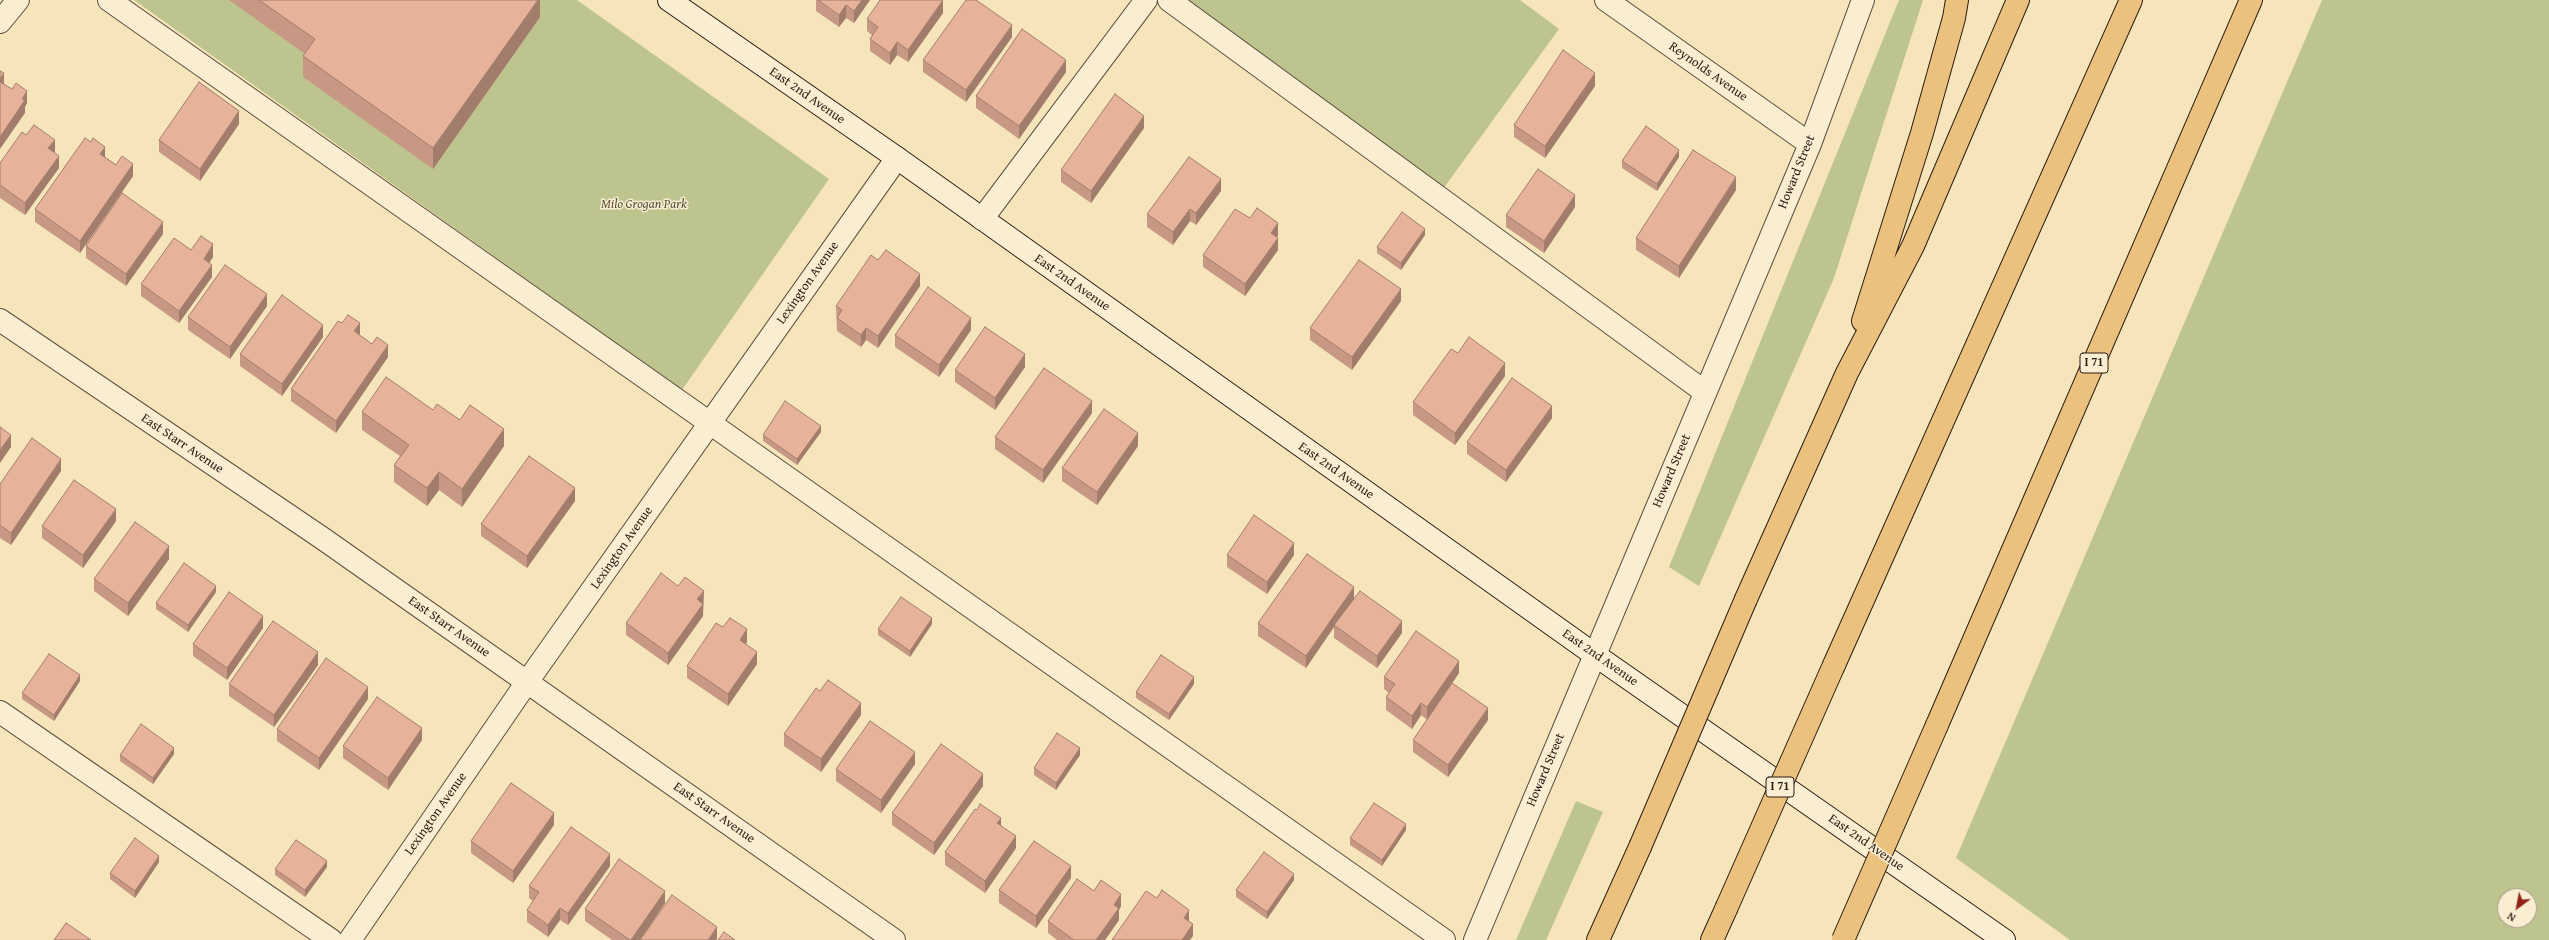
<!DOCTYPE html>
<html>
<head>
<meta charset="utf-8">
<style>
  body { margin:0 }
  #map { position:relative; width:2549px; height:940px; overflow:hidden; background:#f6e5ba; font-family:"Gentium Book Plus",serif }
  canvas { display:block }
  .north { position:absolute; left:2497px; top:888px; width:40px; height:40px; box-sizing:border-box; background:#f9eed2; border:1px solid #a79a86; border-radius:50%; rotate:212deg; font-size:11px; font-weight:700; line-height:16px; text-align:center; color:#2c1b15 }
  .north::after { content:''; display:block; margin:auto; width:14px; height:18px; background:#8f2418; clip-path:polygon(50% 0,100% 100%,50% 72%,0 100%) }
</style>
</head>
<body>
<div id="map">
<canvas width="2549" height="940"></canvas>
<div class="north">N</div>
</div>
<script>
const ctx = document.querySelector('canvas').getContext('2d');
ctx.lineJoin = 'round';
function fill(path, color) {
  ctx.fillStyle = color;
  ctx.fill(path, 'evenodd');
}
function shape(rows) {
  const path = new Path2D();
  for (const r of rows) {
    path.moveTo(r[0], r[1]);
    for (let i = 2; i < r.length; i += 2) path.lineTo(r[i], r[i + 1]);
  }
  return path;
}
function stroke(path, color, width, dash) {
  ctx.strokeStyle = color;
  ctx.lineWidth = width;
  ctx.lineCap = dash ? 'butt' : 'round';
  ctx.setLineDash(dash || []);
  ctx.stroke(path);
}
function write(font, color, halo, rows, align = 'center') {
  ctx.font = font + ' "Gentium Book Plus",serif';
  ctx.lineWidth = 3;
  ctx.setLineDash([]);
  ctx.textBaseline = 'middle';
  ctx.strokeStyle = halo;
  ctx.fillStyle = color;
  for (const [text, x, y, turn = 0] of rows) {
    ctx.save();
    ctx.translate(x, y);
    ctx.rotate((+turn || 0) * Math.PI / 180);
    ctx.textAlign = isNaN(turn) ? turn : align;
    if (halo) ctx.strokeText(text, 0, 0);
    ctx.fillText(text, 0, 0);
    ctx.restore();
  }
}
const green = shape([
  [134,0,577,0,829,179,682,390],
  [1182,0,1520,0,1559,29,1443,189],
  [1899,0,1923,0,1834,278,1699,586,1669,567],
  [2322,0,2549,0,2549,940,2070,940,1956,858],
  [2505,896,2529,896,2529,920,2505,920],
  [1576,801,1603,812,1546,940,1516,940]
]);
const lane = shape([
  [109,0,1444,940],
  [1169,0,1705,392],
  [0,22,18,0],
  [982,219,1146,0],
  [0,712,331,940]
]);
const street = shape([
  [1606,0,1810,144],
  [0,320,322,538,894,940],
  [350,940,527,682,897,158],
  [1475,940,1810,144,1863,0]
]);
const secondary = shape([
  [669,0,897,158,1595,655,2004,940]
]);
const highway = shape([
  [1863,321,1922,133,1954,18,1957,0],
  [1746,599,1847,373,1913,246,2018,0],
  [1834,665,2131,0],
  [1937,725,2251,0],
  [1598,940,1640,847],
  [1712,940,1726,909]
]);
const highwayBridge = shape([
  [1640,847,1746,599],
  [1726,909,1834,665],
  [1843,940,1937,725]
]);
const wall = shape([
  [229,0,540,0,540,17,433,169,303,77,303,56,305,54],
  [816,0,870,0,854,23,846,18,839,27,816,11],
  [943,13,908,62,897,55,890,65,870,51,870,39,872,35,867,31,867,19],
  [1012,37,966,102,923,72,923,60],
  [1066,72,1019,139,976,108,976,96],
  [1595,86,1545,158,1514,137,1514,125],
  [239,124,200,181,159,152,159,140],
  [1144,128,1091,203,1061,182,1061,170],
  [26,135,55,152,54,153,59,168,25,215,0,198,0,163],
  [105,157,133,176,80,253,35,222,35,209],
  [1679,157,1657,191,1622,168,1622,161],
  [1736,190,1679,278,1636,250,1636,238],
  [1221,191,1196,225,1190,221,1173,245,1147,227,1147,214],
  [1575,207,1544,253,1506,227,1506,215],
  [1250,218,1278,235,1277,237,1278,250,1245,296,1203,267,1203,255],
  [163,234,126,286,86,258,86,246],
  [1425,235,1401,270,1377,253,1377,247],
  [191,250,213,257,209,263,212,277,179,323,141,296,141,284],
  [920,286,878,348,866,340,861,347,837,331,836,306],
  [1401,301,1352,370,1310,340,1310,328],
  [267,306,230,359,188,330,188,317],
  [971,330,939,377,895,347,895,335],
  [360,335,388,357,336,433,291,401,291,389],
  [323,337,282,396,240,366,240,354],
  [1458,353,1505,376,1455,445,1413,415,1413,402],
  [1025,367,995,410,955,382,955,370],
  [433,410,460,420,504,446,462,507,439,490,427,506,394,482,394,465,400,456,362,430,362,412],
  [1092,413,1043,483,995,449,995,437],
  [1552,418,1506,482,1467,454,1467,442],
  [821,432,797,465,763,441,763,435],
  [1138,446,1097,505,1062,481,1062,468],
  [61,471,11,545,0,538,0,484],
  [575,501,527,568,481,536,481,524],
  [116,521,83,568,42,538,42,526],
  [1227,555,1294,555,1267,594,1227,567],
  [169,559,128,616,94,591,94,579],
  [216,592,188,632,156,609,156,603],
  [1354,599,1402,633,1377,668,1334,638,1334,627,1306,668,1258,636,1258,623],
  [704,603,703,604,703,616,668,665,626,635,626,623],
  [932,624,910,657,878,635,878,629],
  [263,628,227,680,193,656,193,644],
  [747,642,746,644,757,664,728,706,687,678,687,666],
  [318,665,274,727,229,696,229,684],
  [1459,673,1427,720,1421,715,1412,729,1386,710,1386,697,1389,693,1384,689,1384,677],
  [80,681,54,721,22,699,22,693],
  [1194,684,1169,720,1136,698,1136,692],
  [820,691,861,715,821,772,784,746,784,734],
  [368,699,319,770,277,741,277,729],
  [1488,720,1448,777,1413,752,1413,740],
  [422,740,388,790,343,758,343,746],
  [174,754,153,784,120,761,120,755],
  [1080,755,1056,790,1034,775,1034,768],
  [915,764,881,813,836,781,836,769],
  [983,786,934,855,892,825,892,813],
  [554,825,513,883,471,853,471,841],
  [1001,825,1016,848,985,893,945,865,945,852],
  [1406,830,1382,866,1350,845,1350,838],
  [159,862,135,898,110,879,110,873],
  [610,866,568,925,560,920,548,937,527,922,527,910,533,901,529,898,529,886],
  [327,867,305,897,275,875,275,869],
  [1071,878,1036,928,999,903,999,890],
  [1294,880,1267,919,1236,897,1236,890],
  [1094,891,1121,906,1119,910,1119,920,1105,940,1057,940,1048,933,1048,921],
  [665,903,640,940,612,940,585,921,585,909]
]);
const shadedWall = shape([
  [538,0,540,0,540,17,433,169,433,148],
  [862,0,870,0,854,23,854,11],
  [943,0,943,13,908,62,908,50],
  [846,5,846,18,839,27,839,15],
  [1012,25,1012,37,966,102,966,90],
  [897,42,897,55,890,65,890,53],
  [1066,60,1066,72,1019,139,1019,126],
  [4,73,4,86,0,91,0,79],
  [1595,73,1595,86,1545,158,1545,146],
  [27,91,27,103,25,107,25,113,0,149,0,137],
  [239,111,239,124,200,181,200,169],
  [1144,116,1144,128,1091,203,1091,191],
  [55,140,55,152,48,161,48,148],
  [105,147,105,159,100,154],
  [1679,150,1679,157,1657,191,1657,184],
  [59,156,59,168,25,215,25,203],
  [133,164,133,176,80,253,80,241],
  [1736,177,1736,190,1679,278,1679,266],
  [1221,179,1221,191,1196,225,1196,213],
  [1575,195,1575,207,1544,253,1544,241],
  [1190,209,1190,221,1173,245,1173,232],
  [163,222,163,234,126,286,126,274],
  [1278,223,1278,235,1271,245,1271,233],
  [1425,229,1425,235,1401,270,1401,263],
  [1278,238,1278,250,1245,296,1245,284],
  [213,244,213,257,204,271,204,259],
  [212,265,212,277,179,323,179,311],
  [920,274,920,286,878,348,878,336],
  [1401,289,1401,301,1352,370,1352,357],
  [267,294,267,306,230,359,230,347],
  [971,318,971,330,939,377,939,365],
  [360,323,360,335,354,331],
  [323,325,323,337,282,396,282,384],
  [866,328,866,340,861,347,861,335],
  [388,345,388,357,336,433,336,421],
  [1025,354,1025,367,995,410,995,398],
  [1505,363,1505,376,1455,445,1455,433],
  [1092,401,1092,413,1043,483,1043,470],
  [1552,406,1552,418,1506,482,1506,470],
  [821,426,821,432,797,465,797,459],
  [504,429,504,446,462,507,462,489],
  [1138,433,1138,446,1097,505,1097,492],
  [11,435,11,447,0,463,0,450],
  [61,459,61,471,11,545,11,533],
  [439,472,439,490,427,506,427,488],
  [575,488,575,501,527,568,527,556],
  [116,509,116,521,83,568,83,555],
  [1294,543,1294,555,1267,594,1267,582],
  [169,546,169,559,128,616,128,603],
  [216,586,216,592,188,632,188,625],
  [1354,587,1354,600,1334,625,1334,627,1306,668,1306,656],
  [704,591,703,616,668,665,668,653,697,599],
  [263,616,263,628,227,680,227,668],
  [932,618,932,624,910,657,910,651],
  [1402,621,1402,633,1377,668,1377,656],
  [747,629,747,642,740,652,740,640],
  [318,652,318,665,274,727,274,715],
  [757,652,757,664,728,706,728,694],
  [1459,661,1459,673,1427,720,1427,707],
  [80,675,80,681,54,721,54,715],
  [1194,677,1194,684,1169,720,1169,714],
  [368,687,368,699,319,770,319,758],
  [861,703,861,715,821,772,821,759],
  [1421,703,1421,715,1412,729,1412,716],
  [1488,708,1488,720,1448,777,1448,765],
  [422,728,422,740,388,790,388,778],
  [174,748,174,754,153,784,153,778],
  [1080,748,1080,755,1056,790,1056,783],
  [915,752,915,764,881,813,881,800],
  [983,774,983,786,934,855,934,843],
  [554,813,554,825,513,883,513,871],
  [1001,818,1001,830,997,823],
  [1406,824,1406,830,1382,866,1382,860],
  [1016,836,1016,848,985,893,985,881],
  [610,854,610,866,568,925,568,913],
  [159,856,159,862,135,898,135,891],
  [327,861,327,867,305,897,305,890],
  [1071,866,1071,878,1036,928,1036,916],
  [1294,874,1294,880,1267,919,1267,912],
  [665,891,665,903,640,940,631,940],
  [1121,894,1121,906,1119,910,1119,920,1105,940,1096,940,1114,905],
  [560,908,560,920,548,937,548,925],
  [1189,910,1189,922,1184,918],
  [1193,924,1193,936,1190,940,1182,940],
  [717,927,717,939,716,940,708,940]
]);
const building = shape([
  [259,0,538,0,433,148,303,56,315,39,259,0],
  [818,0,862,0,854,11,846,5,839,15,818,0],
  [880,0,943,0,908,50,897,42,890,53,870,39,878,27,867,19,880,0],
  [966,0,976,0,1012,25,966,90,923,60,966,0],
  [1022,29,1066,60,1019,126,976,96,1022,29],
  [1563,50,1595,73,1545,146,1514,125,1563,50],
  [0,71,4,73,0,79,0,71],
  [0,82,12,89,16,83,27,91,22,99,25,100,0,137,0,82],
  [199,82,239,111,200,169,159,140,199,82],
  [1115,94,1144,116,1091,191,1061,170,1115,94],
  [34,125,55,140,48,148,59,156,25,203,0,185,0,163,22,132,26,135,34,125],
  [1646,126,1679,150,1657,184,1622,161,1646,126],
  [85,138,91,142,93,138,105,147,100,154,116,165,122,156,133,164,80,241,35,209,85,138],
  [1693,150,1736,177,1679,266,1636,238,1693,150],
  [1189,157,1221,179,1196,213,1190,209,1173,232,1147,214,1189,157],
  [1538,169,1575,195,1544,241,1506,215,1538,169],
  [122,193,163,222,126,274,86,246,122,193],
  [1257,208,1278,223,1271,233,1278,238,1245,284,1203,255,1235,209,1250,218,1257,208],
  [1402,212,1425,229,1401,263,1377,247,1402,212],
  [201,236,213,244,204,259,212,265,179,311,141,284,174,238,191,250,201,236],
  [886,250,920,274,878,336,866,328,861,335,837,318,842,310,836,306,871,255,878,260,886,250],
  [1359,260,1401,289,1352,357,1310,328,1359,260],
  [225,265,267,294,230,347,188,317,225,265],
  [928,287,971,318,939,365,895,335,928,287],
  [282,295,323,325,282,384,240,354,282,295],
  [348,315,360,323,354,331,372,344,377,337,388,345,336,421,291,389,338,321,342,323,348,315],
  [985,327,1025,354,995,398,955,370,985,327],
  [1469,337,1505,363,1455,433,1413,402,1451,349,1458,353,1469,337],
  [1044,368,1092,401,1043,470,995,437,1044,368],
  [386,377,433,410,437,404,460,420,470,405,504,429,462,489,439,472,427,488,394,465,409,445,362,412,386,377],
  [1512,378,1552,406,1506,470,1467,442,1512,378],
  [785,401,821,426,797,459,763,435,785,401],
  [1104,409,1138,433,1097,492,1062,468,1104,409],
  [0,427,11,435,0,450,0,427],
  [32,438,61,459,11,533,0,525,0,484,32,438],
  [529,456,575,488,527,556,481,524,529,456],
  [74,480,116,509,83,555,42,526,74,480],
  [1254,515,1294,543,1267,582,1227,555,1254,515],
  [135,522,169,546,128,603,94,579,135,522],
  [1307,554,1354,587,1306,656,1258,623,1307,554],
  [184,563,216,586,188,625,156,603,184,563],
  [661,573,678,586,685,577,704,591,697,599,703,604,668,653,626,623,661,573],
  [1360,591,1402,621,1377,656,1334,625,1360,591],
  [229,592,263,616,227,668,193,644,229,592],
  [901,597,932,618,910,651,878,629,901,597],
  [730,618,747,629,740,640,757,652,728,694,687,666,716,623,723,627,730,618],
  [273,621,318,652,274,715,229,684,273,621],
  [1416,631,1459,661,1427,707,1421,703,1412,716,1386,697,1395,684,1384,677,1416,631],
  [49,654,80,675,54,715,22,693,49,654],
  [1161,655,1194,677,1169,714,1136,692,1161,655],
  [326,658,368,687,319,758,277,729,326,658],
  [828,680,861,703,821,759,784,734,816,688,820,691,828,680],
  [1452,683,1488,708,1448,765,1413,740,1452,683],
  [377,697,422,728,388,778,343,746,377,697],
  [870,721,915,752,881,800,836,769,870,721],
  [141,724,174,748,153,778,120,755,141,724],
  [1057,733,1080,748,1056,783,1034,768,1057,733],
  [941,744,983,774,934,843,892,813,941,744],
  [511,783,554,813,513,871,471,841,511,783],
  [1374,803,1406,824,1382,860,1350,838,1374,803],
  [980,804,1001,818,997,823,1016,836,985,881,945,852,975,809,977,810,980,804],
  [571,827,610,854,568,913,560,908,548,925,527,910,539,892,529,886,571,827],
  [135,838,159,856,135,891,110,873,135,838],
  [296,840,327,861,305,890,275,869,296,840],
  [1034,841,1071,866,1036,916,999,890,1034,841],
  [1264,852,1294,874,1267,912,1236,890,1264,852],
  [619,859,665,891,631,940,630,940,585,909,619,859],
  [1077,879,1094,891,1101,880,1121,894,1114,905,1119,908,1096,940,1074,940,1048,921,1077,879],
  [1162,890,1189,910,1184,918,1193,924,1182,940,1112,940,1146,891,1157,898,1162,890],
  [672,895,717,927,708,940,640,940,672,895],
  [66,923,91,940,54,940,66,923],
  [724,932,735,940,718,940,724,932]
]);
const shields = [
  [2094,363,28],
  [1780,787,28]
];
const shieldNames = [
  ["I 71",2094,363],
  ["I 71",1780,787]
];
const streetNames = [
  ["Reynolds Avenue",1708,72,35],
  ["East 2nd Avenue",807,96,35],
  ["Howard Street",1797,172,-68],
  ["Lexington Avenue",808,283,-55],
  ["East 2nd Avenue",1072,283,35],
  ["East Starr Avenue",182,444,34],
  ["East 2nd Avenue",1336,471,35],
  ["Howard Street",1672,471,-67],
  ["Lexington Avenue",622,548,-55],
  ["East Starr Avenue",449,627,35],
  ["East 2nd Avenue",1600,658,35],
  ["Howard Street",1546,770,-67],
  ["East Starr Avenue",714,813,35],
  ["Lexington Avenue",436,814,-55],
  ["East 2nd Avenue",1866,843,35]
];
const parkNames = [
  ["Milo Grogan Park",644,205]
];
fill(green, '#bec48e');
stroke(lane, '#5e4e3e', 24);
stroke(street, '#5e4e3e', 24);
stroke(secondary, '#2c1b15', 24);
stroke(highway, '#2c1b15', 24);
stroke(lane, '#f9eed2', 22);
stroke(street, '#f9eed2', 22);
stroke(secondary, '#f9eed2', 22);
stroke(highway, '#ebc27d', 22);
stroke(highwayBridge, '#2c1b15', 24, []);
stroke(highwayBridge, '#ebc27d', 22);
fill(wall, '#c79984');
fill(shadedWall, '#a27d6c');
fill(building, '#e7b29a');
stroke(building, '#a27d6c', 1);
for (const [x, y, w] of shields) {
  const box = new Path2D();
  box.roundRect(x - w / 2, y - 10, w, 20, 3);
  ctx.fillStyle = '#f9eed2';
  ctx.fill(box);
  stroke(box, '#2c1b15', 1);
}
write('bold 12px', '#2c1b15', null, shieldNames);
write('13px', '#2c1b15', '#f9eed2', streetNames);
write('italic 13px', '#584e39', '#f9eed2', parkNames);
</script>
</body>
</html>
